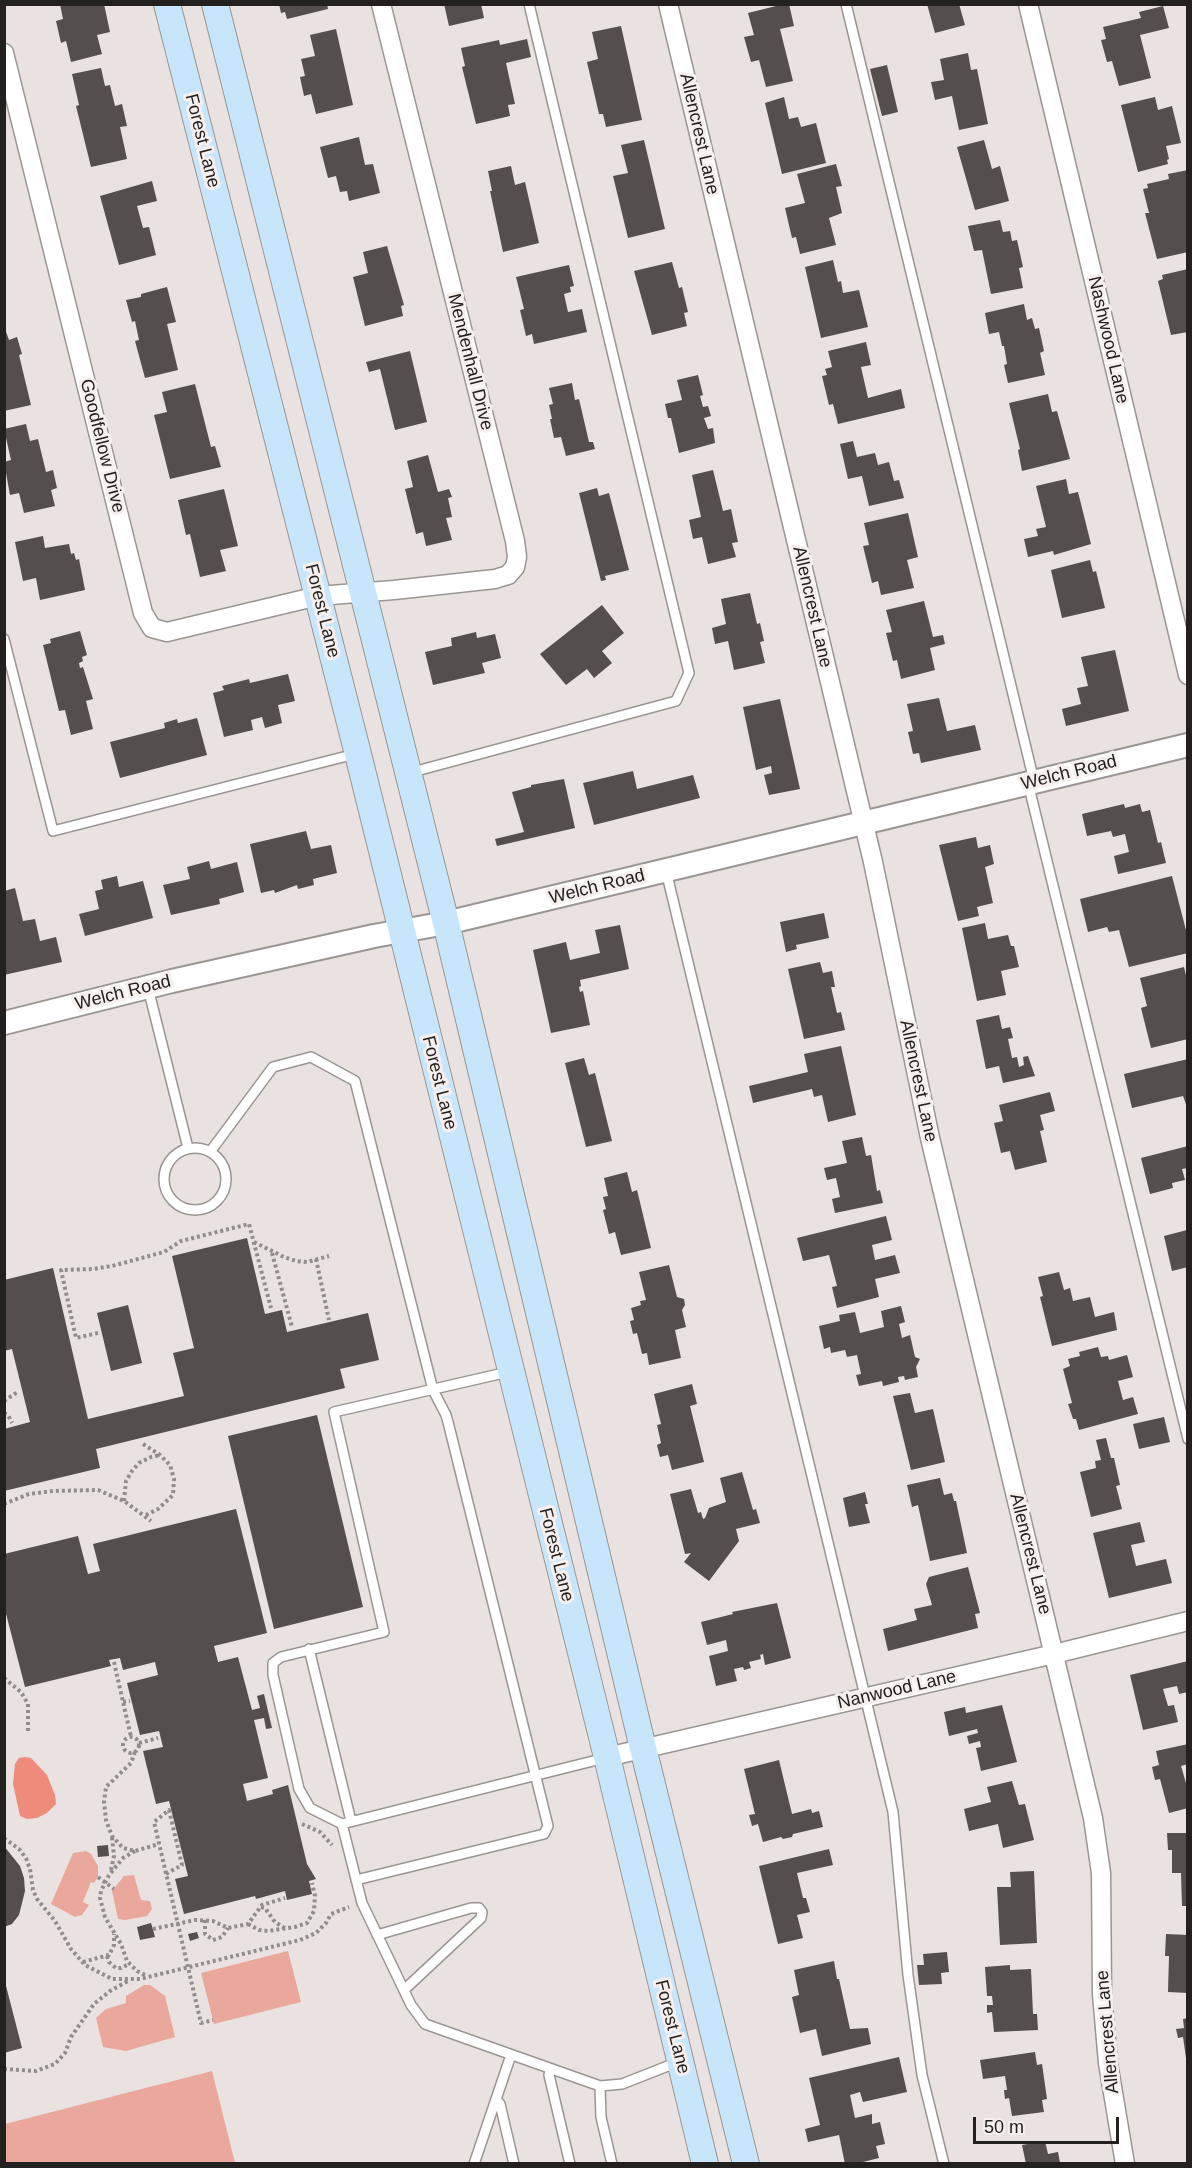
<!DOCTYPE html>
<html>
<head>
<meta charset="utf-8">
<style>
  body { margin:0 }
  #map { position:relative; width:1192px; height:2168px; overflow:hidden; background:#e9e2e1; font-family:Arial,sans-serif }
  canvas { display:block }
  .frame { position:absolute; inset:0; border:6px solid #232120; pointer-events:none }
  .scale { position:absolute; left:973px; top:2117px; width:146px; height:27px; box-sizing:border-box; border:3px solid #232120; border-top:0; padding-left:8px; font-size:18px; line-height:21px; white-space:nowrap; color:#232120; -webkit-text-stroke:4px #f6efee; paint-order:stroke }
</style>
</head>
<body>
<div id="map">
<canvas width="1192" height="2168"></canvas>
<div class="frame"></div>
<div class="scale">50 m</div>
</div>
<script>
const ctx = document.querySelector('canvas').getContext('2d');
ctx.lineJoin = 'round';
function fill(path, color) {
  ctx.fillStyle = color;
  ctx.fill(path, 'evenodd');
}
function shape(rows) {
  const path = new Path2D();
  for (const r of rows) {
    if (r.length === 3) {
      path.moveTo(r[0] + r[2], r[1]);
      path.arc(r[0], r[1], r[2], 0, 2 * Math.PI);
      continue;
    }
    path.moveTo(r[0], r[1]);
    for (let i = 2; i < r.length; i += 2) path.lineTo(r[i], r[i + 1]);
  }
  return path;
}
function stroke(path, color, width, dash) {
  ctx.strokeStyle = color;
  ctx.lineWidth = width;
  ctx.lineCap = dash ? 'butt' : 'round';
  ctx.setLineDash(dash || []);
  ctx.stroke(path);
}
function write(font, color, halo, rows, align = 'center') {
  ctx.font = font + ' Arial,sans-serif';
  ctx.lineWidth = 6;
  ctx.setLineDash([]);
  ctx.textBaseline = 'middle';
  ctx.strokeStyle = halo;
  ctx.fillStyle = color;
  for (const [text, x, y, turn = 0] of rows) {
    ctx.save();
    ctx.translate(x, y);
    ctx.rotate((+turn || 0) * Math.PI / 180);
    ctx.textAlign = isNaN(turn) ? turn : align;
    if (halo) ctx.strokeText(text, 0, 0);
    ctx.fillText(text, 0, 0);
    ctx.restore();
  }
}
const green = shape([
  [86,1851,91,1854,98,1866,98,1877,94,1883,91,1882,83,1902,89,1905,82,1915,75,1917,51,1904,73,1853],
  [134,1875,141,1900,150,1901,152,1909,147,1916,125,1920,118,1919,112,1891,124,1876],
  [288,1951,301,2002,214,2024,201,1973],
  [144,1985,150,1985,165,1996,175,2037,126,2051,103,2047,96,2018,106,2009,126,2003,126,1996],
  [212,2071,235,2163,5,2163,5,2124]
]);
const water = shape([
  [25,1757,31,1758,47,1775,55,1795,56,1804,47,1813,37,1818,27,1819,20,1816,13,1784,15,1764,19,1758]
]);
const building = shape([
  [60,4,104,4,110,32,97,35,102,54,71,62,66,41,61,43,56,21,63,19],
  [279,4,327,4,328,9,287,19,285,12,281,13],
  [444,4,481,4,484,18,449,26],
  [784,4,789,4,794,26,780,29,793,81,766,87,759,60,751,62,744,37,754,35,748,13],
  [927,4,959,4,965,25,935,33],
  [1163,6,1169,28,1140,35,1151,78,1119,86,1112,61,1107,62,1101,40,1106,39,1103,27,1141,18,1139,12],
  [621,26,642,120,606,127,603,114,599,114,587,62,598,59,592,32],
  [336,29,353,105,316,114,311,94,304,96,300,77,305,76,301,59,315,56,310,35],
  [527,39,531,57,506,63,515,104,508,105,510,116,476,124,462,67,465,66,461,48,499,40,500,45],
  [968,53,971,70,977,69,988,124,959,130,952,96,935,100,931,82,944,80,940,59],
  [887,65,898,112,882,116,870,69],
  [101,68,105,86,110,85,115,106,122,104,127,126,120,127,127,159,91,167,76,106,79,105,72,74],
  [784,97,789,119,798,117,801,127,816,123,826,163,782,174,765,103],
  [1155,97,1158,110,1172,106,1181,143,1166,146,1169,159,1167,160,1168,164,1138,172,1121,105],
  [359,137,365,165,373,164,380,193,349,201,347,191,340,192,336,176,328,178,320,147],
  [644,140,665,229,628,238,613,176,628,173,621,145],
  [984,140,992,169,1000,166,1009,201,975,210,957,147],
  [836,164,842,186,836,187,842,213,829,218,836,245,800,254,796,237,792,238,785,208,805,203,797,174],
  [511,166,515,185,525,182,539,243,503,252,490,191,492,191,488,171],
  [1188,170,1188,252,1157,259,1145,213,1149,213,1143,189,1148,188,1147,184,1169,179,1168,174],
  [152,181,157,201,137,206,143,228,149,227,156,255,119,265,100,196],
  [1000,220,1003,232,1010,231,1012,241,1017,240,1023,267,1019,268,1023,288,991,294,982,250,974,251,968,226],
  [387,246,404,305,401,306,403,316,365,326,353,277,368,273,363,252],
  [833,260,838,282,841,281,843,293,859,290,868,327,821,338,805,267],
  [672,262,679,288,682,287,688,312,684,313,687,326,652,335,634,271],
  [569,265,574,286,570,287,571,292,564,294,568,312,582,309,587,332,534,344,532,334,526,336,520,310,524,309,516,277],
  [1188,269,1188,332,1171,335,1158,281,1163,279,1162,275],
  [167,287,176,322,167,324,178,370,145,378,135,341,139,340,135,321,132,322,126,300,141,297,141,294],
  [1024,304,1027,320,1032,318,1035,329,1039,328,1044,351,1040,353,1045,375,1008,383,1004,365,1007,364,1004,346,1002,346,999,332,989,334,985,313],
  [4,326,9,340,17,337,22,354,19,355,31,405,4,411],
  [866,342,871,365,861,367,868,398,901,389,905,408,838,424,833,404,829,405,822,376,827,375,825,369,832,367,828,351],
  [410,351,427,422,395,430,380,369,369,372,366,362],
  [698,375,703,395,700,396,703,407,708,406,711,416,704,418,708,429,713,428,715,443,679,453,671,418,668,418,665,404,682,400,677,380],
  [572,383,575,400,579,399,589,442,593,442,595,449,566,456,561,437,554,438,550,419,552,419,549,405,553,404,549,388],
  [195,384,211,447,215,446,221,467,170,479,154,415,167,412,162,392],
  [1048,394,1052,412,1057,411,1070,459,1022,471,1018,450,1020,449,1009,403],
  [26,424,30,441,38,439,46,472,53,470,57,488,51,490,55,506,24,513,19,493,10,495,4,462,11,460,4,429],
  [853,441,857,457,875,453,878,465,889,462,894,481,899,480,904,498,869,506,862,476,848,479,840,444],
  [428,455,438,492,449,489,452,497,448,498,452,517,446,518,452,540,426,546,423,532,416,534,405,489,413,487,407,461],
  [713,470,723,511,731,509,738,542,732,543,736,557,708,564,702,537,693,539,689,520,701,517,692,475],
  [1066,479,1069,494,1078,492,1091,544,1054,555,1053,551,1028,557,1024,539,1038,536,1036,529,1046,527,1036,486],
  [597,488,599,496,609,493,629,570,605,576,606,580,601,581,579,493],
  [224,489,238,546,220,550,226,571,200,577,190,534,186,535,178,500],
  [908,513,918,557,907,560,914,588,881,595,878,581,872,583,863,546,869,545,864,523],
  [43,536,45,548,69,544,71,554,74,553,76,560,79,559,85,590,40,600,36,578,23,581,15,542],
  [1090,560,1093,572,1096,571,1105,608,1062,618,1051,570],
  [750,593,757,624,760,623,764,641,760,642,765,663,734,670,728,641,715,644,712,628,726,624,721,599],
  [924,601,933,637,943,635,945,644,930,648,935,670,901,679,897,660,893,661,886,633,892,632,886,610],
  [602,605,624,633,602,651,612,663,594,678,587,669,566,685,540,654],
  [80,631,87,655,82,657,83,661,79,663,80,668,83,667,93,699,86,701,93,729,71,735,65,710,59,711,43,645,51,643,50,639],
  [476,632,477,638,495,634,501,658,482,663,485,673,433,685,425,652,452,646,451,638],
  [1115,650,1129,711,1066,726,1062,709,1081,704,1077,688,1088,686,1081,657],
  [288,674,295,701,278,705,282,723,265,728,262,717,251,720,253,730,224,737,213,693,224,690,222,686,249,679,250,683],
  [939,698,947,731,975,725,981,750,921,763,919,753,913,754,908,732,913,731,907,704],
  [780,699,800,789,769,795,764,775,772,773,771,766,756,770,743,707],
  [197,718,207,755,120,778,110,742,165,728,164,723,177,719,178,723],
  [633,771,637,789,693,775,700,798,594,825,583,783],
  [564,779,575,828,497,846,495,839,524,832,512,792,531,787,531,785],
  [1124,804,1125,808,1140,804,1142,812,1150,810,1158,843,1161,842,1166,863,1118,874,1114,856,1129,852,1125,834,1113,837,1111,831,1087,836,1082,814],
  [306,831,311,849,331,845,337,873,313,879,314,885,298,889,297,885,275,893,274,890,261,893,250,844],
  [976,837,978,848,990,845,994,864,985,867,993,903,977,907,979,916,958,921,939,845],
  [209,861,211,869,237,862,244,892,219,899,220,904,171,915,163,885,190,879,187,867],
  [117,876,119,887,143,881,153,918,85,936,79,914,99,909,95,891,103,889,101,880],
  [1172,876,1188,938,1188,953,1129,967,1119,930,1109,932,1107,927,1088,932,1080,899],
  [15,888,23,921,35,919,40,941,56,937,62,962,4,975,4,891],
  [824,913,829,938,796,945,797,949,786,952,780,922],
  [985,923,988,939,1008,935,1011,946,1014,946,1019,967,1001,971,1006,995,977,1001,962,928],
  [620,925,629,969,580,980,581,986,579,987,580,992,583,991,590,1025,551,1033,533,950,566,942,570,960,600,953,595,930],
  [820,962,823,973,832,971,835,987,831,987,837,1013,841,1012,845,1030,804,1039,788,969],
  [1184,967,1188,983,1188,1039,1151,1048,1141,1008,1147,1006,1140,978],
  [999,1015,1002,1029,1010,1027,1013,1038,1008,1039,1012,1058,1017,1057,1019,1067,1024,1065,1023,1057,1028,1056,1035,1076,1003,1083,999,1066,986,1069,976,1020],
  [841,1046,856,1115,828,1122,822,1095,814,1097,812,1089,753,1103,749,1086,808,1072,804,1054],
  [584,1058,589,1075,595,1073,612,1141,586,1147,565,1063],
  [1188,1059,1188,1110,1183,1096,1132,1108,1124,1074],
  [1050,1092,1055,1111,1040,1115,1044,1130,1040,1131,1047,1162,1015,1170,1010,1151,1001,1153,994,1123,1003,1121,999,1105],
  [862,1137,866,1156,871,1155,877,1191,880,1190,883,1203,835,1213,832,1199,840,1197,836,1178,827,1180,824,1168,847,1163,842,1141],
  [1188,1146,1188,1168,1182,1169,1185,1180,1172,1183,1173,1188,1150,1194,1141,1158],
  [627,1172,632,1192,637,1190,651,1248,621,1255,615,1232,609,1234,603,1210,606,1209,603,1197,608,1196,604,1178],
  [886,1216,892,1240,872,1245,875,1260,895,1255,900,1273,875,1279,879,1297,837,1308,832,1287,837,1286,829,1255,803,1261,797,1238],
  [1187,1230,1188,1267,1172,1271,1164,1236],
  [247,1238,265,1314,282,1310,287,1332,368,1313,379,1360,340,1369,345,1388,96,1449,100,1468,4,1491,4,1429,30,1422,12,1349,4,1351,4,1280,53,1268,88,1419,184,1396,173,1353,194,1348,172,1256],
  [669,1265,677,1297,684,1299,685,1305,682,1310,686,1327,675,1330,681,1358,649,1365,647,1353,642,1354,637,1333,633,1334,630,1321,634,1320,631,1308,641,1305,640,1301,646,1300,639,1272],
  [1059,1272,1064,1290,1070,1288,1073,1301,1090,1297,1095,1317,1114,1312,1117,1330,1052,1346,1040,1297,1043,1296,1038,1277],
  [128,1305,142,1363,111,1371,97,1313],
  [901,1306,905,1322,899,1324,902,1338,910,1335,915,1357,920,1359,916,1367,918,1377,905,1380,904,1376,898,1377,899,1382,883,1386,882,1381,859,1386,856,1375,861,1374,857,1355,847,1357,845,1350,831,1353,830,1347,824,1349,819,1326,840,1321,839,1315,855,1312,860,1333,884,1327,881,1311],
  [1098,1347,1101,1357,1108,1356,1109,1360,1127,1355,1133,1377,1118,1381,1123,1400,1133,1397,1138,1414,1079,1430,1076,1419,1073,1419,1068,1404,1072,1403,1063,1369,1070,1366,1068,1359,1080,1356,1079,1352],
  [692,1384,697,1404,690,1406,704,1462,672,1470,668,1455,660,1457,657,1445,661,1443,657,1425,661,1424,654,1394],
  [910,1393,915,1413,933,1409,945,1462,911,1470,893,1396],
  [317,1415,363,1607,274,1629,228,1436],
  [1164,1417,1170,1442,1139,1449,1133,1424],
  [1106,1438,1111,1458,1114,1458,1120,1485,1116,1486,1122,1509,1091,1517,1080,1472,1096,1468,1095,1461,1101,1460,1096,1440],
  [742,1472,753,1510,756,1509,760,1523,736,1529,739,1541,709,1581,684,1562,691,1553,685,1554,670,1494,691,1489,698,1513,701,1512,703,1519,705,1518,709,1508,726,1502,720,1478],
  [940,1478,944,1495,952,1493,954,1501,956,1501,967,1553,930,1561,918,1505,912,1507,907,1485],
  [865,1492,868,1504,865,1504,870,1523,849,1527,843,1498],
  [236,1509,267,1633,214,1646,218,1662,238,1657,252,1710,260,1708,257,1696,264,1694,272,1728,266,1729,264,1718,254,1720,268,1778,243,1784,247,1801,273,1794,272,1790,288,1785,307,1864,316,1879,309,1881,312,1894,287,1900,285,1891,256,1899,255,1896,184,1914,175,1879,188,1876,169,1801,156,1804,143,1751,163,1747,159,1731,140,1735,127,1683,158,1675,155,1662,123,1670,120,1658,109,1660,111,1666,25,1687,4,1606,4,1554,78,1536,88,1574,100,1571,93,1544],
  [1140,1522,1145,1542,1131,1545,1136,1566,1166,1559,1172,1583,1109,1598,1093,1533],
  [968,1567,980,1613,975,1614,978,1628,888,1651,883,1629,917,1620,914,1609,932,1605,926,1584,929,1577],
  [777,1603,791,1658,765,1665,763,1654,760,1655,761,1659,749,1662,751,1668,744,1670,743,1667,734,1669,737,1681,716,1686,709,1656,728,1651,726,1640,707,1645,701,1622,733,1614,732,1612],
  [1188,1661,1188,1692,1179,1694,1177,1686,1163,1689,1168,1706,1174,1705,1178,1722,1143,1730,1130,1675],
  [1002,1705,1017,1762,981,1771,976,1748,981,1747,980,1741,969,1744,967,1736,978,1733,977,1729,949,1736,944,1712,965,1707,966,1713],
  [1188,1744,1188,1764,1181,1766,1188,1790,1188,1808,1169,1813,1160,1779,1155,1780,1152,1767,1159,1765,1156,1751],
  [779,1760,792,1814,811,1809,812,1813,819,1811,823,1827,793,1834,792,1837,783,1839,781,1837,763,1842,758,1824,752,1826,749,1815,755,1814,744,1769],
  [1012,1781,1019,1805,1025,1804,1034,1840,1003,1848,998,1824,969,1831,964,1809,991,1802,987,1787],
  [1167,1833,1188,1833,1188,1906,1182,1906,1181,1873,1172,1873,1172,1850,1168,1850],
  [108,1845,109,1856,98,1857,97,1846],
  [4,1846,20,1866,24,1878,25,1891,19,1915,12,1924,4,1927],
  [829,1849,833,1865,797,1873,803,1898,806,1898,810,1912,797,1915,803,1938,778,1944,759,1866],
  [1034,1871,1037,1943,1000,1945,997,1887,1011,1887,1010,1872],
  [151,1923,155,1937,140,1940,137,1927],
  [197,1932,199,1938,190,1941,188,1934],
  [1166,1934,1188,1935,1188,1993,1168,1992,1169,1956,1165,1956],
  [947,1952,949,1972,941,1973,942,1984,919,1985,917,1965,924,1965,923,1954],
  [834,1961,837,1979,839,1979,850,2029,868,2028,871,2044,822,2056,816,2029,800,2033,792,1997,799,1995,794,1970],
  [1010,1965,1010,1970,1031,1969,1033,2014,1037,2014,1038,2030,994,2032,992,2012,987,2013,987,2005,993,2005,992,1996,987,1996,985,1967],
  [4,1978,22,2048,4,2053],
  [1188,2018,1188,2058,1186,2058,1183,2037,1178,2038,1176,2029,1184,2028,1183,2019],
  [1035,2052,1037,2065,1042,2064,1047,2099,1042,2100,1044,2112,1012,2116,1009,2098,1005,2099,1004,2090,1007,2090,1005,2076,983,2079,980,2060],
  [899,2057,907,2092,863,2102,860,2092,850,2095,855,2118,872,2114,872,2124,880,2122,885,2144,876,2146,879,2158,855,2164,845,2164,839,2135,808,2142,805,2129,820,2125,809,2078],
  [1045,2141,1048,2154,1058,2152,1060,2163,1026,2164,1022,2145]
]);
const path = shape([
  [254,1242,284,1257,296,1261,307,1262,329,1256],
  [272,1253,292,1327],
  [316,1259,329,1320],
  [98,1333,76,1338,61,1270,93,1269,112,1266,164,1252,181,1241,249,1224,271,1308],
  [4,1401,19,1391],
  [4,1413,8,1415,12,1423],
  [143,1444,160,1455,170,1465,174,1479,173,1495,158,1509,144,1516],
  [124,1501,126,1481,132,1471,139,1463,151,1457,160,1455],
  [4,1504,29,1494,53,1491,98,1490,124,1501,151,1521],
  [114,1662,131,1737],
  [4,1678,21,1692,28,1704,28,1732],
  [123,1702,130,1701],
  [131,1745,8],
  [139,1743,158,1738],
  [135,1752,131,1763,106,1787,104,1802,106,1820,112,1836,123,1848,135,1851,159,1844],
  [302,1824,320,1832,332,1845],
  [4,1838,19,1849,26,1858,30,1869,33,1890,37,1899,55,1921,71,1949,85,1965,112,1979,140,1979,300,1940,316,1933,326,1923,331,1914,349,1907],
  [135,1851,123,1858,109,1875,101,1891,100,1898,105,1917,121,1944,127,1961,137,1971,147,1976],
  [111,1870,114,1856,112,1837],
  [166,1874,182,1865,169,1810,154,1822,201,2023,213,2020],
  [98,1877,114,1889],
  [261,1907,265,1908,275,1922,286,1929],
  [205,1920,205,1934,213,1940,222,1937,228,1928],
  [248,1924,259,1930,268,1931,295,1927,307,1923,314,1911,315,1896,312,1883],
  [153,1929,195,1920,213,1921,228,1928,248,1924,262,1905,285,1898],
  [107,1956,109,1962,116,1968,121,1968,129,1964],
  [83,1962,109,1955,114,1945,114,1934],
  [4,2069,36,2071,55,2064,65,2053,71,2037,94,2004,110,1991,128,1981]
]);
const service = shape([
  [846,4,1034,781],
  [4,639,53,831,355,754],
  [409,773,676,701,689,673,529,4],
  [1028,783,1188,1439],
  [666,871,893,1812,908,1975,922,2075,944,2164],
  [148,988,188,1148],
  [195,1179,31],
  [210,1152,273,1067,311,1057,355,1081,433,1390,446,1415,449,1426,548,1826,544,1834,356,1880],
  [508,1372,334,1412,384,1632,281,1657,273,1663,273,1675,299,1789,310,1808,342,1824,605,1758],
  [309,1649,351,1821],
  [342,1824,362,1903,411,2005,425,2024,600,2086,622,2084,678,2062],
  [377,1935,471,1908,479,1908,482,1912,481,1918,404,1990],
  [551,2069,549,2075,570,2164],
  [600,2086,601,2117,612,2164],
  [496,2100,500,2104,514,2164],
  [474,2164,511,2055]
]);
const minor = shape([
  [668,4,873,862,930,1138,1093,1818,1101,1873,1102,1994,1108,2063,1125,2164],
  [1028,4,1188,675],
  [4,53,143,613,152,628,167,632,318,596,394,590,495,579,508,575,515,567,517,557,515,541,381,4],
  [607,1757,1054,1654,1188,1621]
]);
const tertiary = shape([
  [4,1023,172,981,374,936,446,923,1188,745]
]);
const secondary = shape([
  [167,4,358,754,607,1757,705,2164],
  [215,4,446,923,643,1748,746,2164]
]);
const streetNames = [
  ["Allencrest Lane",699,134,77],
  ["Forest Lane",202,141,76],
  ["Nashwood Lane",1108,340,77],
  ["Mendenhall Drive",470,362,76],
  ["Goodfellow Drive",102,446,76],
  ["Allencrest Lane",812,607,77],
  ["Forest Lane",322,611,76],
  ["Welch Road",1069,773,-14],
  ["Welch Road",597,887,-14],
  ["Welch Road",123,993,-14],
  ["Allencrest Lane",918,1081,78],
  ["Forest Lane",439,1083,76],
  ["Allencrest Lane",1030,1554,76],
  ["Forest Lane",556,1555,76],
  ["Nanwood Lane",897,1690,-13],
  ["Forest Lane",672,2027,76],
  ["Allencrest Lane",1108,2032,-95]
];
fill(green, '#eaa89c');
fill(water, '#ee8b7b');
fill(building, '#544e4d');
stroke(service, '#9b9594', 12);
stroke(minor, '#9b9594', 21);
stroke(tertiary, '#9b9594', 26);
stroke(secondary, '#9b9594', 28);
stroke(path, '#928d8c', 4, [3, 3]);
stroke(service, '#fff', 9);
stroke(minor, '#fff', 18);
stroke(tertiary, '#fff', 22);
stroke(secondary, '#c7e6fc', 26);
write('18px', '#232120', '#f6efee', streetNames);
</script>
</body>
</html>
